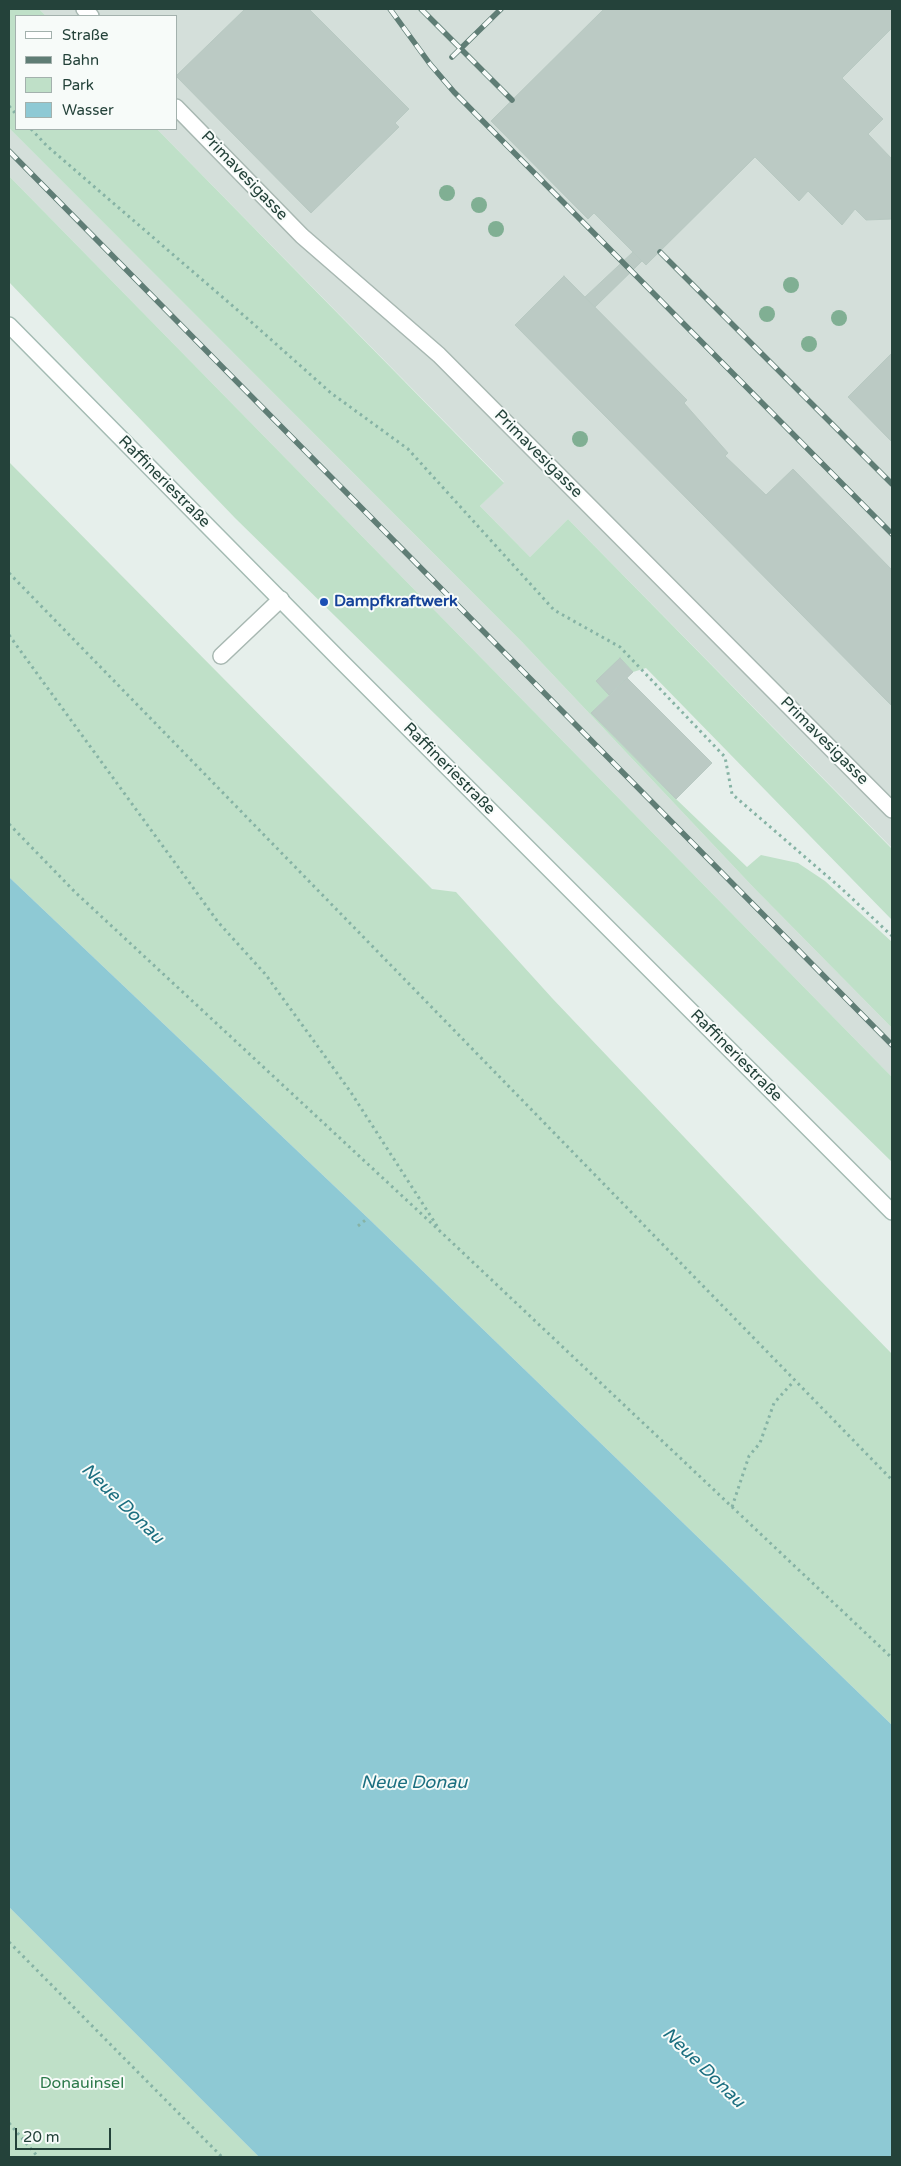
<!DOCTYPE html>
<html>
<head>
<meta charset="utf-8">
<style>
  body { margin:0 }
  #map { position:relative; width:901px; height:2166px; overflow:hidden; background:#e6efeb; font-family:"Varela Round",sans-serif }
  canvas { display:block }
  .frame { position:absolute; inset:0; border:10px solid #24423a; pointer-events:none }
  .legend { position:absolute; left:15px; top:15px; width:162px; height:115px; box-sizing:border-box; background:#f7fbf9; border:1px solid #a3b1ad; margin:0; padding:6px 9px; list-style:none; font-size:15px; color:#24423a }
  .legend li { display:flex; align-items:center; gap:10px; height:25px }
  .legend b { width:25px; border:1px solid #a3b1ad }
  .scale { position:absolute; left:15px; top:2128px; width:96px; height:22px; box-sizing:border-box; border:2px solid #24423a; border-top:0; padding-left:6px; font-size:15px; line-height:18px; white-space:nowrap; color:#24423a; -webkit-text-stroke:4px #f7fbf9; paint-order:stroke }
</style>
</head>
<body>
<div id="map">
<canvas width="901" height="2166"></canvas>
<div class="frame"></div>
<ul class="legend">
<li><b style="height:6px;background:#fff"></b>Straße</li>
<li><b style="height:6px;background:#5f7d75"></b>Bahn</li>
<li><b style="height:14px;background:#bfe0c8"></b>Park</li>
<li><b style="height:14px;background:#8ec9d4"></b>Wasser</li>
</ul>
<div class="scale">20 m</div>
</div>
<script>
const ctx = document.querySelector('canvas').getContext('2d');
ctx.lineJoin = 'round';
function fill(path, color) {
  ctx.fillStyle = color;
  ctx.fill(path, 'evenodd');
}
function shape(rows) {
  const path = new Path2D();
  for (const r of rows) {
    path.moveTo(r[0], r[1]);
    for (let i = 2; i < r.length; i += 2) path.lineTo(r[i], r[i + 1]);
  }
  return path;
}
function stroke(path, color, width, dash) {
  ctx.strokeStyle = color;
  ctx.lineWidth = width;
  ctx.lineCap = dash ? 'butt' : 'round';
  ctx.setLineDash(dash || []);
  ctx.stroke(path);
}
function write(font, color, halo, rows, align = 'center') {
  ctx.font = font + ' "Varela Round",sans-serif';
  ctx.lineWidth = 4;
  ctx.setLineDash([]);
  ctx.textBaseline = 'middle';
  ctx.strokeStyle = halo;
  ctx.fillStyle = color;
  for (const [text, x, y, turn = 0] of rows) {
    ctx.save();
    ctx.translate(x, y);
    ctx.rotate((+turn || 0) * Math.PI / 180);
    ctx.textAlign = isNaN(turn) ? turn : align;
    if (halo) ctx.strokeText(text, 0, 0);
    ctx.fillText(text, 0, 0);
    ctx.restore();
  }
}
const built = shape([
  [39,9,892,9,892,848,568,519,530,557,480,506,504,482,157,129,176,129,176,16,46,16],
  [9,128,522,642,754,888,892,1028,892,1077,9,176]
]);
const green = shape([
  [9,9,39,9,46,16,16,16,16,129,157,129,504,483,480,506,530,557,568,519,892,849,892,920,646,668,633,672,620,659,609,695,591,713,676,799,747,867,761,855,798,863,825,881,892,942,892,1028,754,888,522,642,9,128],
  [9,176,892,1077,892,1162,235,518,9,282],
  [9,462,432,889,456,892,552,998,817,1277,892,1354,892,1725,368,1218,9,877],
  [9,1907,259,2157,9,2157]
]);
const water = shape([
  [9,877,368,1218,892,1725,892,2157,259,2157,9,1907]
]);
const building = shape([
  [245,9,309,9,409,109,395,123,399,127,311,213,176,76,245,9],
  [604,9,892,9,892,28,842,78,883,119,868,134,892,159,892,219,866,220,855,209,842,225,808,191,799,201,755,157,646,265,594,213,588,219,491,121,604,9],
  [633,252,642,261,595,307,585,297,633,252],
  [564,276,687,400,684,403,728,453,725,456,766,495,793,469,892,570,892,706,515,325,564,276],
  [892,353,892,442,848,397,892,353],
  [620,658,633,672,609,695,596,681,620,658],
  [627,678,712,763,676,799,591,713,627,678]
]);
const path = shape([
  [9,106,16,114],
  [31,129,47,146,249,320,331,393,408,449,554,610,620,647,725,757,732,794,842,889,892,936],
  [9,573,892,1480],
  [9,635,218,922,266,975,350,1091,439,1229],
  [9,824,75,892,442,1233,892,1658],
  [358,1226,368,1218],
  [732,1507,749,1456,760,1443,774,1403,794,1381],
  [9,1942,222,2157],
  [9,2123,38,2157]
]);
const lane = shape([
  [84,9,91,16],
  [176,107,302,236,439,355,892,810],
  [221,656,281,599]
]);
const secondary = shape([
  [9,325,341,661,892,1212]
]);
const rail = shape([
  [390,9,430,64,454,92,892,534],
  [421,9,512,100],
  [452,57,501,9],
  [9,151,892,1045],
  [660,252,892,484]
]);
const trees = [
  [447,193],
  [479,205],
  [496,229],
  [791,285],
  [767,314],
  [839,318],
  [809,344],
  [580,439]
];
const markers = [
  [324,602,5,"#1a4fb4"]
];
const streetNames = [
  ["Primavesigasse",244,176,46],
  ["Primavesigasse",538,454,45],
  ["Raffineriestraße",164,482,45],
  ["Primavesigasse",824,741,45],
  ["Raffineriestraße",449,769,45],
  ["Raffineriestraße",736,1056,45]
];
const transitNames = [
  ["Dampfkraftwerk",334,602]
];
const parkNames = [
  ["Donauinsel",82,2084]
];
const waterNames = [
  ["Neue Donau",122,1504,44],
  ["Neue Donau",414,1783],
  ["Neue Donau",703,2068,44]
];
fill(built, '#d4dfda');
fill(green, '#bfe0c8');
fill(water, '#8ec9d4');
fill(building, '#bbcac4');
stroke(building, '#b8c9c2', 1);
stroke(lane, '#a8b8b2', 18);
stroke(secondary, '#a4bbb3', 18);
stroke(path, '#86b3a5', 3, [2.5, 4]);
stroke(lane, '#fff', 15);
stroke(secondary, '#fff', 15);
stroke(rail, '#5f7d75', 5.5);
stroke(rail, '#f7fbf9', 4, [11]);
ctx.fillStyle = '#80af93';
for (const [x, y] of trees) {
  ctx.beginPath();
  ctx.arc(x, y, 8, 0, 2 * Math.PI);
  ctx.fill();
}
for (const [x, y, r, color] of markers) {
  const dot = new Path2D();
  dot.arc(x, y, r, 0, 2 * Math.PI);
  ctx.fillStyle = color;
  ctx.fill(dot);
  stroke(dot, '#f7fbf9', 2);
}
write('16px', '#24423a', '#f7fbf9', streetNames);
write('bold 16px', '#164399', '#f7fbf9', transitNames, 'left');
write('16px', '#2d7a4b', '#f7fbf9', parkNames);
write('italic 18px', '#1c6f80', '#f7fbf9', waterNames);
</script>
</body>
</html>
